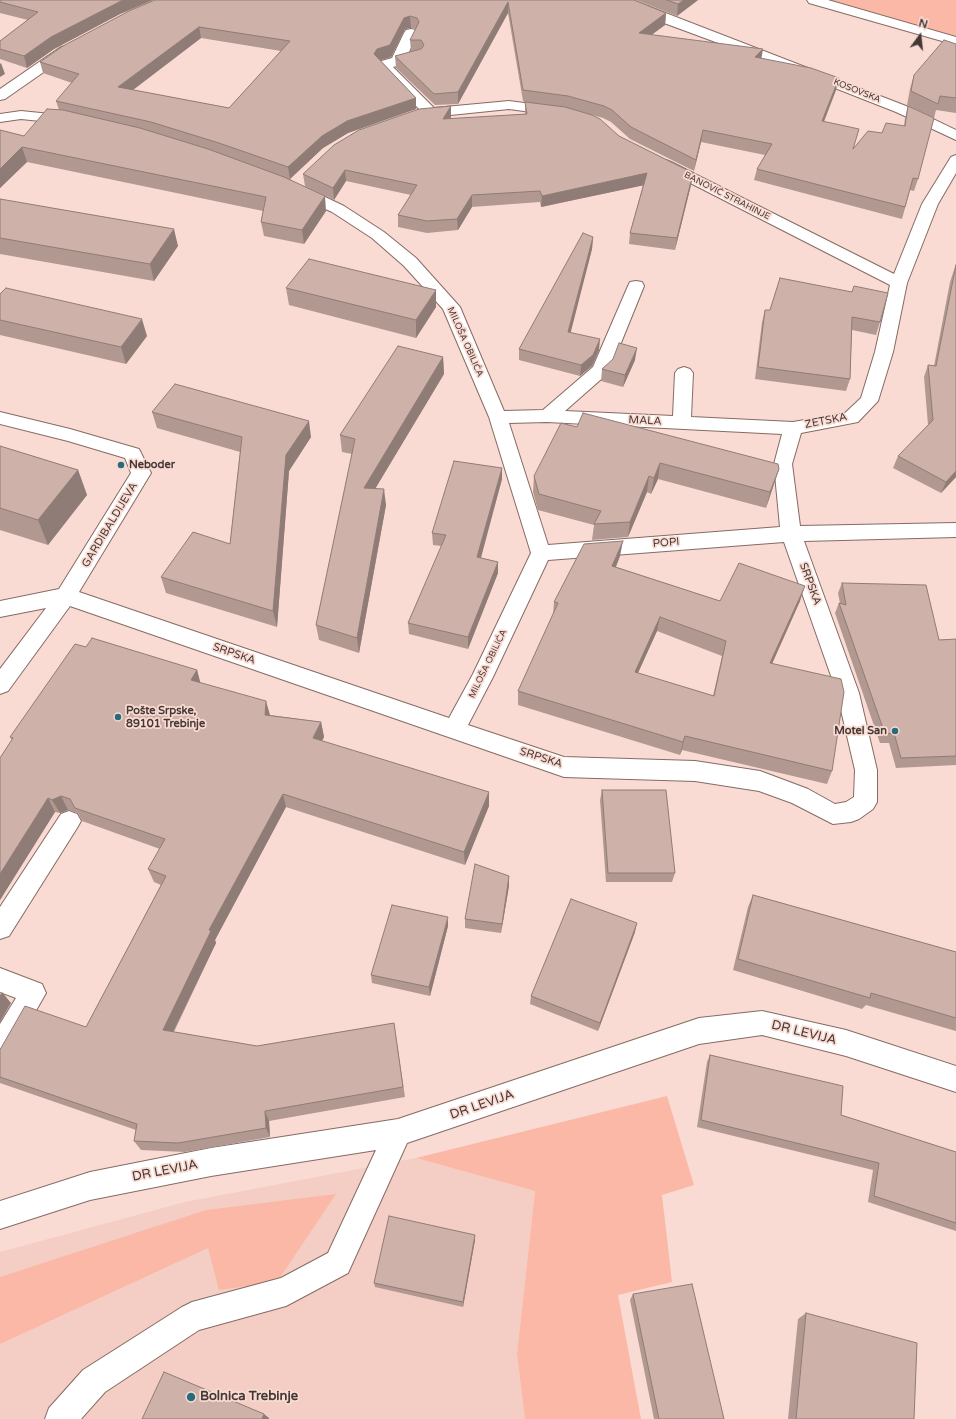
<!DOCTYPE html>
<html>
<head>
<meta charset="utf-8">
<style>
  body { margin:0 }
  #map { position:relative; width:956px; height:1419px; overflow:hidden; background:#fadbd3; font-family:"Varela Round",sans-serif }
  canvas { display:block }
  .north { position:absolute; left:900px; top:16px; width:40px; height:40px; -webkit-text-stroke:3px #fadbd3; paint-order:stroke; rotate:15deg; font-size:11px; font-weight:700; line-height:16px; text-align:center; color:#443834 }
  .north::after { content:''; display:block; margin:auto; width:14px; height:18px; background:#443834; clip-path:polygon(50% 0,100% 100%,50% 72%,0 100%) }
</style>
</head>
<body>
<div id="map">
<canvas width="956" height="1419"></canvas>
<div class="north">N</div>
</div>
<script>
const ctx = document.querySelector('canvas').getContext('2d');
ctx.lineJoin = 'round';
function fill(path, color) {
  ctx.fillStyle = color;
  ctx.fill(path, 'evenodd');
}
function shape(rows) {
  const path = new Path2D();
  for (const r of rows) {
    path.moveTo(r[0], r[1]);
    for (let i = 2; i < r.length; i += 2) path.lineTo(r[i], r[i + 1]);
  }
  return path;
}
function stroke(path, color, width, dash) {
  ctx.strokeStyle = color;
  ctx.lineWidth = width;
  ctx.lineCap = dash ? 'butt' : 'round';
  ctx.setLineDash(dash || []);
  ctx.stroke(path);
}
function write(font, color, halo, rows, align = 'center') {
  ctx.font = font + ' "Varela Round",sans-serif';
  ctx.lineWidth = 3.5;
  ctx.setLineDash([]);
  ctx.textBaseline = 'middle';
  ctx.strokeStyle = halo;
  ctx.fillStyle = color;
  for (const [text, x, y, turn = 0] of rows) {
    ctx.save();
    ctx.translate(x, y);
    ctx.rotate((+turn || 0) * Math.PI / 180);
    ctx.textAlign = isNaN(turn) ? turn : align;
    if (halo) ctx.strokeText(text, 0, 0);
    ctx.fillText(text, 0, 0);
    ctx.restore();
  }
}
const built = shape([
  [416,1158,535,1191,517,1354,525,1419,0,1419,0,1252,185,1202]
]);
const green = shape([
  [814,0,956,0,956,40],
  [667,1096,694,1185,662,1195,672,1282,618,1295,641,1419,525,1419,517,1354,535,1191,416,1158],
  [336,1194,277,1282,219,1290,208,1248,0,1344,0,1277,206,1210]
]);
const street = shape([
  [614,0,632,0,906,106,956,130,956,140,896,112,756,57,656,20,616,3,614,0],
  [807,0,828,0,956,37,956,45,809,3,807,0],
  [411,29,416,30,418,33,408,54,416,52,421,53,423,56,421,59,393,67,434,108,509,101,554,107,559,108,561,111,559,114,554,115,509,109,421,118,416,117,414,114,416,111,420,110,376,65,378,62,392,58,404,33,406,30,411,29],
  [66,46,71,47,73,50,71,53,5,99,0,100,0,89,61,47,66,46],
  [21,111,70,116,75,117,77,120,75,123,70,124,21,119,0,122,0,114,21,111],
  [956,155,956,173,938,204,907,283,893,352,878,401,858,422,801,433,792,464,800,526,956,523,956,537,804,541,859,693,877,770,877,802,873,809,859,819,851,822,833,824,792,803,759,791,695,781,564,777,70,606,8,691,0,694,0,669,46,608,0,617,0,601,59,589,131,473,125,458,68,441,0,424,0,412,70,429,139,449,151,473,79,592,449,718,473,674,531,553,489,417,443,309,404,266,372,238,332,212,294,194,292,191,294,188,300,186,306,188,344,206,384,232,416,258,460,307,504,411,543,410,593,367,628,286,630,282,636,281,642,282,644,286,610,370,607,374,565,411,673,416,675,373,678,369,684,367,690,369,693,373,691,417,793,422,845,413,861,398,875,352,890,285,661,168,658,165,661,162,666,160,671,162,894,274,922,204,951,157,956,155],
  [547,422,782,434,774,464,780,527,548,545,509,423,547,422],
  [784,542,837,693,855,770,854,797,846,802,835,804,808,789,760,771,695,761,564,757,468,725,493,677,548,560,784,542],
  [69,811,77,814,81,821,77,828,9,936,0,939,0,907,61,814,69,811],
  [0,968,42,984,46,993,9,1058,0,1062,0,1024,16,998,0,992,0,968],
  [762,1011,846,1030,956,1066,956,1092,846,1056,762,1035,699,1044,407,1143,348,1273,286,1306,199,1330,105,1392,81,1419,45,1419,49,1408,83,1370,182,1307,192,1302,281,1278,328,1253,376,1150,211,1176,90,1200,0,1229,0,1201,90,1172,211,1148,398,1119,699,1018,762,1011]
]);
const wall = shape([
  [0,0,153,0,120,14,54,49,27,68,0,59,0,41,28,20,0,13],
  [155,0,634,0,666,13,665,25,651,35,761,58,839,78,836,90,824,122,854,148,882,133,904,126,905,118,908,106,918,179,914,191,910,190,902,219,754,180,757,169,765,155,701,142,694,171,630,139,611,122,603,118,567,108,548,105,619,136,693,173,691,185,675,250,629,244,630,233,643,185,541,207,540,202,472,207,458,230,427,233,398,227,398,215,411,195,346,181,334,200,305,186,303,174,451,106,451,117,450,119,525,114,525,102,523,101,508,13,458,104,435,105,396,68,395,56,411,52,410,40,416,29,411,28,405,29,391,57,380,60,416,98,416,109,348,133,323,148,290,179,326,211,304,244,264,236,261,222,263,211,27,162,0,188,0,130,24,136,59,110,56,101,72,83,43,73,40,62],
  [201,38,281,51,229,108,133,90],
  [636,0,698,0,677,16],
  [956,44,956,113,936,110,934,118,907,105,910,89,914,75],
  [0,199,178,246,154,281,0,254],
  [593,237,592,249,570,332,599,350,592,366,580,376,519,360,519,349],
  [956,264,956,477,941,493,893,468,898,456,928,425,924,377,928,365,934,366,950,282],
  [780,278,880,322,876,335,852,330,850,379,846,391,755,379,762,322,765,310,770,310],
  [286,288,436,307,416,338,289,305],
  [0,294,147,336,126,364,0,335],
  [443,357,444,374,375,489,386,505,359,653,319,640,316,625,352,454,342,452,340,435],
  [635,360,623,387,601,381,602,369],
  [152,412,311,437,289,471,277,627,166,593,161,577,230,544,240,452,157,428],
  [577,427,779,469,766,508,658,479,651,494,647,492,628,537,592,540,594,525,538,510,533,492,534,476],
  [0,446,78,470,87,495,48,545,0,530],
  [502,468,502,479,480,558,498,562,498,573,468,649,409,634,408,623,442,546,433,545,432,533],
  [620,556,616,567,720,601,800,601,772,664,832,771,827,784,682,750,680,755,518,705,518,691,553,615,554,602],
  [657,631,722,656,713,696,638,673],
  [842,583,939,640,956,639,956,765,896,768,889,743,880,743,835,613,839,603,840,603,838,593],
  [86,647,197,670,200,683,270,715,321,722,324,737,322,741,489,806,465,865,286,807,215,940,216,943,174,1032,257,1046,394,1023,405,1097,269,1121,270,1137,185,1152,141,1150,134,1141,136,1130,0,1083,0,1049,86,1027,161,885,154,882,148,869,160,849,82,821,78,813,68,810,60,813,55,812,0,900,0,758,12,740,10,737],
  [602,790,675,873,672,882,606,882,600,800],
  [509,876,509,886,501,933,465,928,465,919],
  [753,895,956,952,956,1031,866,1005,862,1009,733,970,748,907],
  [448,926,430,996,372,983,371,975],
  [635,932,598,1031,530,1004,531,996],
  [710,1055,841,1115,956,1152,956,1231,868,1202,873,1170,697,1127,707,1062],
  [475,1240,463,1307,375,1287,374,1283],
  [633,1294,724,1419,654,1419,630,1300],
  [806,1313,914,1419,788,1419,798,1319]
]);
const shadedWall = shape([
  [123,0,153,0,120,14,54,49,27,68,24,56,51,37],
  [684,0,698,0,677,16,678,4],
  [508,2,508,13,458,104,458,92],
  [666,13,665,25,638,45,639,33],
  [410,16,411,28,405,29,391,57,378,61,374,54,377,49,404,18],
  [199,27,201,38,121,99,118,87],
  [763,49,761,61,755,57],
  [1,63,5,74,0,77,0,64],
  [839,78,836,90,819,133,822,121],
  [416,98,416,109,348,133,323,148,290,179,288,167,322,136,347,121],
  [451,106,451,117,444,130,443,119],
  [703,130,701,142,694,171,696,160],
  [22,147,27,162,0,188,0,169],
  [345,170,346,181,334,200,333,188],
  [647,173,645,185,541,207,542,196],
  [693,173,691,185,675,250,677,238],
  [472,195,472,207,458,230,457,219],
  [325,196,326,211,304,244,302,230],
  [174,229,178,246,154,281,150,264],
  [593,237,592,249,568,343,568,332],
  [436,290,436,307,416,338,416,320],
  [142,319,147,336,126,364,121,347],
  [600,339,599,350,592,366,580,376,581,365],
  [637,348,635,360,623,387,625,375],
  [443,357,444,374,366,504,364,488],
  [309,421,311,437,289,471,277,627,273,611,286,455],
  [660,463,658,479,651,494,654,478],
  [502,468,502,479,478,569,477,557],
  [779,469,766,508,770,492],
  [78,470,87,495,48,545,38,520],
  [956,471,956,477,941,493,946,482],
  [649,476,647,492,628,537,630,522],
  [384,489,386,505,359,653,357,638],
  [623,541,620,556,610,581,612,566],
  [498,562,498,573,468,649,468,637],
  [805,586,800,601,766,677,770,663],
  [660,617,657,631,632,686,635,672],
  [197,670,201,685,191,680],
  [266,701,270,715,265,715],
  [321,722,324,737,316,752,313,738],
  [685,736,682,750,680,755,683,742],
  [489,792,489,806,465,865,464,852],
  [283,794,286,807,215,940,216,943,169,1040,163,1030,209,930],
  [61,796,68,810,60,813,52,800],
  [48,798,55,812,0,900,0,874],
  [509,876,509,886,501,933,502,924],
  [448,917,448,926,430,996,429,987],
  [637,923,635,932,598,1031,600,1023],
  [2,992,11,1003,0,1022,0,995],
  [265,1111,269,1121,270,1137,266,1128],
  [475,1235,475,1240,463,1307,463,1302],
  [264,1414,269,1418,269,1419,262,1419]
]);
const building = shape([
  [0,0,123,0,51,37,24,56,0,49,0,41,38,12,0,2,0,0],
  [155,0,634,0,666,13,639,33,763,49,755,57,811,68,839,78,822,121,859,129,853,149,868,131,882,133,886,123,905,126,908,106,934,118,918,179,913,178,905,207,757,169,772,144,703,130,696,160,631,127,612,110,604,106,568,96,523,90,508,2,458,92,434,94,395,56,421,49,424,45,421,40,410,40,419,22,417,18,410,16,404,18,390,45,377,49,374,54,416,98,347,121,322,136,288,167,219,143,151,122,56,101,79,74,40,62,63,46,129,11,155,0],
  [199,27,290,41,229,108,118,87,199,27],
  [667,0,684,0,678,4,667,0],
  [944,40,956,44,956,98,940,96,938,104,911,91,914,75,944,40],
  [525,102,565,107,592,115,600,119,619,136,693,173,677,238,630,233,647,173,542,196,540,191,472,195,457,219,427,221,398,215,417,185,345,170,333,188,303,174,334,145,359,130,419,109,451,106,443,119,527,114,525,102],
  [47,109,63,110,140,128,208,149,284,177,325,196,302,230,261,222,266,197,22,147,0,169,0,130,24,136,47,109],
  [0,199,174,229,150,264,0,238,0,199],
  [583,233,593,237,568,332,600,339,593,355,581,365,519,349,583,233],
  [309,259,436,290,416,320,286,288,309,259],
  [956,265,956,471,946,482,898,456,933,420,928,365,936,366,955,270,956,265],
  [780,278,852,292,854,286,888,293,880,322,852,317,850,379,758,367,765,310,770,310,780,278],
  [6,288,142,319,121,347,0,320,0,294,6,288],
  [619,343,637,348,625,375,602,369,613,359,619,343],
  [398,346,443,357,364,488,384,489,357,638,316,625,355,439,340,435,398,346],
  [175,384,309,421,286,455,273,611,161,577,193,532,230,544,242,437,152,412,175,384],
  [583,413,778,464,779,469,770,492,660,463,654,478,649,476,630,522,594,524,601,511,539,494,534,476,561,423,577,427,583,413],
  [0,446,78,470,38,520,0,508,0,446],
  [454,461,502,468,477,557,498,562,468,637,408,623,446,535,432,533,454,461],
  [623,541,612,566,720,601,739,563,805,586,770,663,841,679,844,692,832,771,685,736,683,742,518,691,558,603,554,602,584,544,623,541],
  [660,617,726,641,714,696,635,672,660,617],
  [842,583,926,585,939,640,956,639,956,756,901,758,894,733,885,734,839,603,846,605,842,583],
  [92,638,197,670,191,680,266,701,265,715,321,722,313,738,489,792,464,852,283,794,209,930,211,931,163,1030,257,1046,394,1023,403,1087,265,1111,266,1128,178,1143,134,1141,137,1124,0,1077,0,1049,1,1048,25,1006,86,1027,166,876,148,869,165,839,75,808,70,799,61,796,52,800,48,798,0,874,0,758,13,738,10,737,75,644,86,647,92,638],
  [602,790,666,790,675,873,608,873,602,790],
  [475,864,509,876,502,924,465,919,475,864],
  [753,895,956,952,956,1018,871,993,870,998,738,959,753,895],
  [571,899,637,923,600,1023,531,996,571,899],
  [392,905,448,917,429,987,371,975,392,905],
  [710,1055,843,1086,841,1115,956,1152,956,1223,874,1196,879,1163,701,1120,710,1055],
  [389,1216,475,1235,463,1302,374,1283,389,1216],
  [692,1284,724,1419,659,1419,633,1294,692,1284],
  [806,1313,917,1343,914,1419,796,1419,806,1313],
  [164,1372,264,1414,262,1419,142,1419,164,1372]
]);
const markers = [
  [121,465,4,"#276c7c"],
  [118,717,4,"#276c7c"],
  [895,731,4,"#276c7c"],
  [191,1397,5,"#276c7c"]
];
const farStreetnames = [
  ["KOSOVSKA",857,91,22],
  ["BANOVIĆ STRAHINJE",727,196,27],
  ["MILOŠA OBILIĆA",465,342,66],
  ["MILOŠA OBILIĆA",488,664,-64]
];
const streetNames = [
  ["MALA",645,421,3],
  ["ZETSKA",826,421,-11],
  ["GARDIBALDIJEVA",110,525,-59],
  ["POPI",666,543,-5],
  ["SRPSKA",810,584,70],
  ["SRPSKA",234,654,19],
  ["SRPSKA",541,758,18]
];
const poiNames = [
  ["Neboder",129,465],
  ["Pošte Srpske,",126,711],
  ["89101 Trebinje",126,724],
  ["Motel San",887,731,"right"]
];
const nearStreetnames = [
  ["DR LEVIJA",804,1033,14],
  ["DR LEVIJA",482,1105,-19],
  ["DR LEVIJA",165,1171,-11]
];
const nearPoinames = [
  ["Bolnica Trebinje",200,1397]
];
fill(built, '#f4cec4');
fill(green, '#fbb8a6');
stroke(street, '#856b63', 2);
fill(street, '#fff');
fill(wall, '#b19891');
fill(shadedWall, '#907c76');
fill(building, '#ceb1a9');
stroke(building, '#907c76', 1);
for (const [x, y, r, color] of markers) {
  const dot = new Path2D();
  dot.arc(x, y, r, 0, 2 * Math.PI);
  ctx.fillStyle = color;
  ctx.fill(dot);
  stroke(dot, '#fadbd3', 1.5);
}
write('9px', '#443834', '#fadbd3', farStreetnames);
write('11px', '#443834', '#fadbd3', streetNames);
write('bold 11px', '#443834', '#fadbd3', poiNames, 'left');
write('13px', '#443834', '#fadbd3', nearStreetnames);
write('bold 13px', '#443834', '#fadbd3', nearPoinames, 'left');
</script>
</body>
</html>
